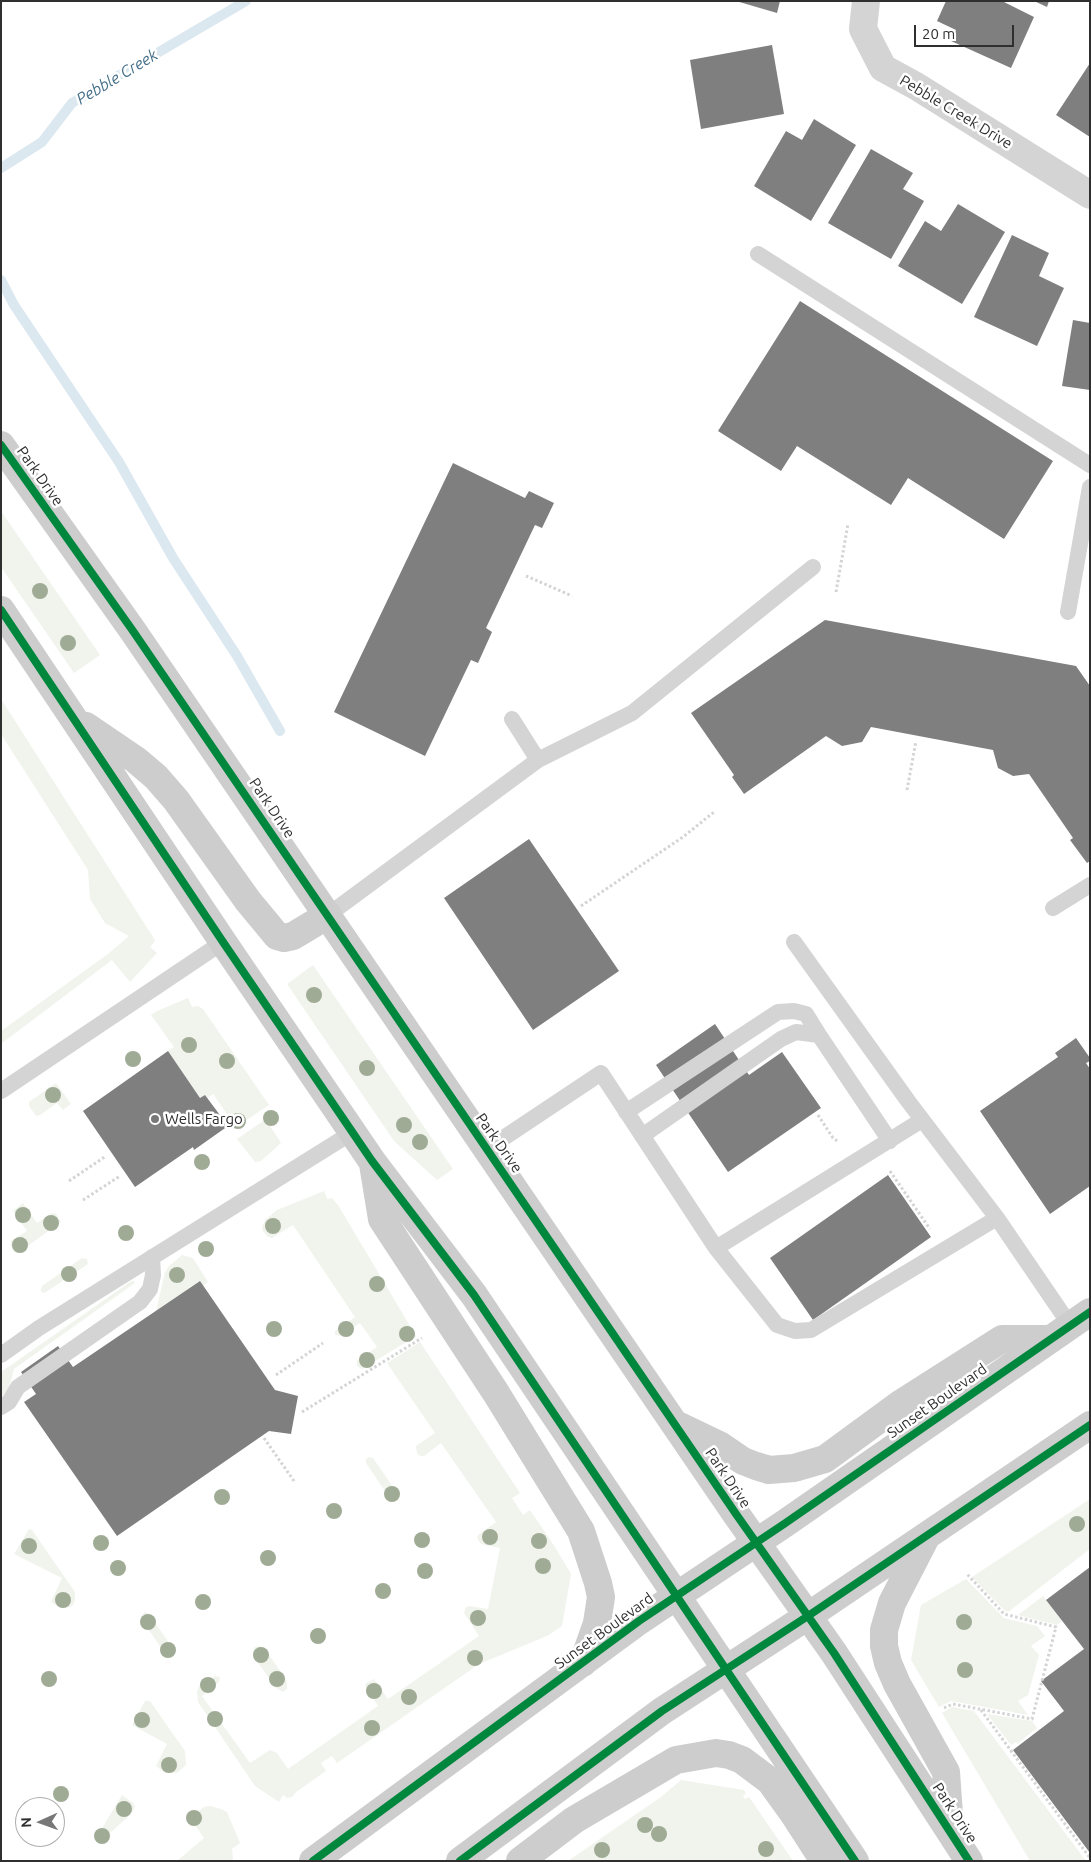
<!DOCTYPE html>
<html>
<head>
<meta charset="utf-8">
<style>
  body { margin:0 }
  #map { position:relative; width:1091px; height:1862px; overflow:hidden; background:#fff; font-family:Ubuntu,sans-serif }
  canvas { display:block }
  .frame { position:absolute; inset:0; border:2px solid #2f2f2f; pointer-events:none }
  .north { position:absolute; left:15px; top:1797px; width:50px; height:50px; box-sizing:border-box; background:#fff; border:1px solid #acacac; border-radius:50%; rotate:268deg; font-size:14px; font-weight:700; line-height:20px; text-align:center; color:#2f2f2f }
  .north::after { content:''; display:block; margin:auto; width:18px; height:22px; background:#787878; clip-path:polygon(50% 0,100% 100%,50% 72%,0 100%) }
  .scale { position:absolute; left:914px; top:25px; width:100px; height:22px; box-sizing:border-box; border:2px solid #2f2f2f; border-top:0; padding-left:6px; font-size:15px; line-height:18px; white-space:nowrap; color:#2f2f2f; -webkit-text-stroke:4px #fff; paint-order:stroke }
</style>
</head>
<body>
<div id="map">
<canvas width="1091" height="1862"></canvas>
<div class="frame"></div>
<div class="north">N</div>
<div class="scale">20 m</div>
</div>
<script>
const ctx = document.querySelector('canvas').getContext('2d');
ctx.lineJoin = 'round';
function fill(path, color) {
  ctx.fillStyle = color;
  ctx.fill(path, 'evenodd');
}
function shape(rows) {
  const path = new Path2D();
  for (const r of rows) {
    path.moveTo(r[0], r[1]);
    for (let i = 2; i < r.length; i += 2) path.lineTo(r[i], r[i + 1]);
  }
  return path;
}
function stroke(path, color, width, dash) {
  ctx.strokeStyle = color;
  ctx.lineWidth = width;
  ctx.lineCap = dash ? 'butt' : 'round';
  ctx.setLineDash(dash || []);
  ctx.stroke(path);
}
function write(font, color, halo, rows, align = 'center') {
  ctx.font = font + ' Ubuntu,sans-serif';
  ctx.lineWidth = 5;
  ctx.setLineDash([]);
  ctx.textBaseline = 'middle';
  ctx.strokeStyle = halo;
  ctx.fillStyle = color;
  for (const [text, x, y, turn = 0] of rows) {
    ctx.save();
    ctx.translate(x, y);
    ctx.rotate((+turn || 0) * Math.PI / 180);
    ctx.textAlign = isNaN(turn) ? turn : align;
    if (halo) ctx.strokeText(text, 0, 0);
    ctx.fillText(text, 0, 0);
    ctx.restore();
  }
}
const green = shape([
  [1,511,100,655,74,673,1,567],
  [1,699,153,937,155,941,150,947,157,953,130,982,112,960,1,1044,1,1031,108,954,129,936,105,923,90,899,88,870,1,734],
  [313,965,453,1169,437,1180,394,1141,287,984],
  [188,998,192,1007,198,1006,203,1009,269,1105,236,1127,213,1094,208,1098,205,1095,200,1098,168,1051,174,1047,151,1015,157,1011],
  [56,1083,71,1104,63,1110,57,1103,40,1115,36,1116,29,1106,29,1102],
  [266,1119,281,1143,261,1161,255,1162,237,1139],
  [324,1191,327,1199,332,1198,338,1205,416,1336,362,1369,357,1366,357,1361,377,1347,360,1323,340,1336,335,1335,335,1331,355,1317,293,1225,272,1238,268,1237,263,1231,262,1227,265,1220,277,1210],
  [23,1203,37,1223,52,1213,56,1214,61,1222,18,1253,14,1252,11,1246,11,1241,27,1231,13,1211],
  [182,1255,193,1258,208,1282,203,1286,199,1281,156,1311,165,1272,169,1266],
  [82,1258,87,1259,88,1264,46,1292,43,1293,41,1291,42,1286],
  [133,1280,135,1283,14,1369,9,1388,1,1398,1,1372],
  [420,1342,520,1493,512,1498,523,1515,530,1510,555,1547,571,1574,562,1626,547,1636,479,1664,337,1763,332,1756,321,1763,326,1771,296,1792,292,1797,287,1798,283,1795,279,1802,255,1786,198,1702,197,1692,199,1686,215,1676,220,1677,219,1682,202,1696,250,1763,270,1750,277,1753,288,1769,378,1706,365,1686,366,1683,374,1679,388,1699,479,1636,464,1613,466,1607,470,1606,488,1609,500,1548,481,1544,477,1538,478,1535,496,1522,441,1443,424,1456,420,1456,417,1453,416,1446,435,1433,387,1363],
  [369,1457,373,1458,399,1496,397,1500,394,1501,391,1500,366,1463,366,1459],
  [1090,1499,1090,1549,1008,1612,1005,1611,972,1577],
  [29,1529,32,1530,75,1592,75,1600,73,1605,70,1607,61,1608,51,1602,62,1578,14,1554],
  [966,1579,1004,1618,1037,1626,1045,1636,1031,1646,1039,1655,1028,1695,1018,1701,1028,1715,951,1701,939,1707,911,1660,921,1605],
  [1043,1596,1062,1621,1057,1625,1018,1615],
  [145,1612,149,1614,174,1650,174,1656,169,1657,166,1655,142,1620,141,1616],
  [255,1647,260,1646,265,1649,287,1681,287,1689,283,1692,276,1688,254,1657,253,1652],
  [145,1701,150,1701,185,1751,186,1765,177,1773,165,1773,156,1766,167,1744,132,1725],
  [952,1707,974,1711,1086,1861,1030,1861,942,1713],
  [987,1714,1032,1721,1037,1728,1017,1744,1016,1742,1011,1745],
  [681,1780,744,1790,746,1794,743,1796,745,1799,749,1797,793,1861,568,1861,661,1797],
  [122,1795,133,1803,135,1806,133,1811,129,1816,102,1840,99,1841,98,1835],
  [210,1806,221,1809,227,1812,240,1843,232,1849,233,1859,231,1861,177,1861,204,1838,190,1818,204,1807]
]);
const stream = shape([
  [1,168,42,142,72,103,246,1],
  [1,280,14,305,119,462,173,558,237,656,280,731]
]);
const building = shape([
  [736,1,780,1,777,13],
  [946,1,1002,1,1034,17,1011,68,951,41,956,30,937,21],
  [1034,1,1049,1,1047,7],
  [772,45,784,114,701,129,690,60],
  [1090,63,1090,137,1056,115],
  [814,119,856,145,811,221,754,186,786,131,802,140],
  [871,149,913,173,903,189,924,201,891,259,828,223],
  [958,204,1005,232,962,304,898,266,925,221,941,231],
  [1012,235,1049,253,1039,276,1064,288,1037,346,974,317],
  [800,301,1053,461,1004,539,908,478,891,505,797,446,781,471,718,431],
  [1073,320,1090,323,1090,390,1062,386],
  [453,463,525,498,529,491,554,503,542,528,535,525,486,628,492,632,478,663,471,660,425,756,334,712],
  [825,620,1076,666,1090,686,1090,861,1087,863,1070,840,1073,838,1029,774,1013,776,998,768,993,750,871,727,862,742,842,746,826,736,744,794,732,777,734,775,691,713],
  [529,839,619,971,533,1030,444,898],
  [715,1024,749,1075,782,1052,821,1108,728,1172,656,1065],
  [1076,1038,1090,1058,1090,1061,1086,1063,1090,1069,1090,1186,1050,1214,980,1111,1058,1057,1055,1053],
  [168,1051,200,1098,205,1095,228,1126,194,1150,193,1147,135,1187,83,1111],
  [888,1175,931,1237,813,1320,770,1258],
  [200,1281,275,1390,298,1396,291,1434,269,1431,117,1536,24,1402,36,1394,21,1372,58,1346,73,1367],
  [1090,1567,1090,1853,1013,1750,1064,1711,1041,1681,1084,1649,1046,1600]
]);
const path = shape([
  [526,576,572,596],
  [836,592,848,524],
  [907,790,916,741],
  [581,906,683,837,714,812],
  [818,1115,833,1138,839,1142],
  [890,1171,930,1229],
  [69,1181,106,1156],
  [83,1200,120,1176],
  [276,1375,323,1343],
  [302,1412,422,1338],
  [264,1438,294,1481],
  [944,1708,953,1704,1032,1719,1056,1627,1004,1614,966,1573],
  [981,1710,1090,1858]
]);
const service = shape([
  [758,254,1090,465],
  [1068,612,1090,487],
  [512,719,538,760],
  [1053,908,1090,885],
  [328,915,538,760,632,713,813,567],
  [794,942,908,1101,997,1218,1070,1325],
  [1,1091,223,942],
  [626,1112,778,1012,794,1011,806,1014,819,1035],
  [642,1136,781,1039,796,1032,819,1035,890,1141],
  [487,1149,601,1073,716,1248,777,1325,795,1331,811,1330,997,1218],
  [716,1248,922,1120],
  [1,1355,39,1328,353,1132],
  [1,1407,9,1402,18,1387,140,1302,150,1289,153,1275,152,1257]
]);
const minor = shape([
  [866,1,863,29,883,68,916,86,1090,195]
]);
const secondary = shape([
  [1,445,133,631,736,1514,834,1653,969,1861],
  [1,610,223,942,372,1161,474,1295,855,1861],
  [86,726,136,760,156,777,176,800,248,901,277,936,284,938,293,936,328,915],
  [373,1164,382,1219,496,1393,581,1531,598,1583,601,1597,597,1623,583,1663],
  [675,1424,721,1446,743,1461,756,1466,769,1470,794,1468,825,1459,900,1404,1002,1339,1051,1339],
  [925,1539,892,1603,884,1630,884,1646,888,1663,897,1684,946,1772,950,1829],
  [313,1861,639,1621,784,1524,1090,1312],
  [460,1861,662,1711,808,1616,1090,1425],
  [520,1861,574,1820,676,1760,716,1753,729,1755,742,1760,770,1781,793,1813,824,1861]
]);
const cycleway = shape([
  [1,445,133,631,736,1514,834,1653,969,1861],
  [1,610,223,942,372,1161,474,1295,855,1861],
  [313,1861,639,1621,784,1524,1090,1312],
  [460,1861,662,1711,808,1616,1090,1425]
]);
const trees = [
  [40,591],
  [68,643],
  [314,995],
  [189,1045],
  [133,1059],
  [227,1061],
  [367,1068],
  [53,1095],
  [271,1118],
  [238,1121],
  [404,1125],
  [420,1142],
  [202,1162],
  [23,1215],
  [51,1223],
  [273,1226],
  [126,1233],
  [20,1245],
  [206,1249],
  [69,1274],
  [177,1275],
  [377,1284],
  [274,1329],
  [346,1329],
  [407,1334],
  [367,1360],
  [392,1494],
  [222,1497],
  [334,1511],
  [1077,1524],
  [490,1537],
  [422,1540],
  [539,1541],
  [101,1543],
  [29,1546],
  [268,1558],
  [543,1566],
  [118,1568],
  [425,1571],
  [383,1591],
  [63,1600],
  [203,1602],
  [478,1618],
  [148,1622],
  [964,1622],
  [318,1636],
  [168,1650],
  [261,1655],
  [475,1658],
  [965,1670],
  [49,1679],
  [277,1679],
  [208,1685],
  [374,1691],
  [409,1697],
  [215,1719],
  [142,1720],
  [372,1728],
  [169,1765],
  [61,1794],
  [124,1809],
  [194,1818],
  [645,1825],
  [659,1834],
  [102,1836],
  [766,1849],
  [602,1850]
];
const markers = [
  [155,1119,5,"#787878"]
];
const streetNames = [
  ["Pebble Creek Drive",956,112,31],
  ["Park Drive",40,476,55],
  ["Park Drive",272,808,56],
  ["Park Drive",499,1143,55],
  ["Sunset Boulevard",937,1401,-35],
  ["Park Drive",728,1478,56],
  ["Sunset Boulevard",604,1631,-36],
  ["Park Drive",955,1813,57]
];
const poiNames = [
  ["Wells Fargo",165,1119]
];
const waterNames = [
  ["Pebble Creek",117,77,-31]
];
fill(green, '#f1f4ed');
stroke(stream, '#dce8f0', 10);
fill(building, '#7f7f7f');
stroke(path, '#d4d4d4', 3, [2.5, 2.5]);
stroke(service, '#d4d4d4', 16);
stroke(minor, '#d4d4d4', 28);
stroke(secondary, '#cdcdcd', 28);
stroke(cycleway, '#00873e', 8);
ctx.fillStyle = '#a0ab96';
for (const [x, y] of trees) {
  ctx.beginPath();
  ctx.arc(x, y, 8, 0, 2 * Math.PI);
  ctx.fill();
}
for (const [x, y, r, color] of markers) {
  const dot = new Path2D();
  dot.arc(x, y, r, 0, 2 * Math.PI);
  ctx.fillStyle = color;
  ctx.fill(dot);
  stroke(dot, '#fff', 2);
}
write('15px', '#2f2f2f', '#fff', streetNames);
write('15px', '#2f2f2f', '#fff', poiNames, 'left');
write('italic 16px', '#45708a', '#fff', waterNames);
</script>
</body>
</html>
